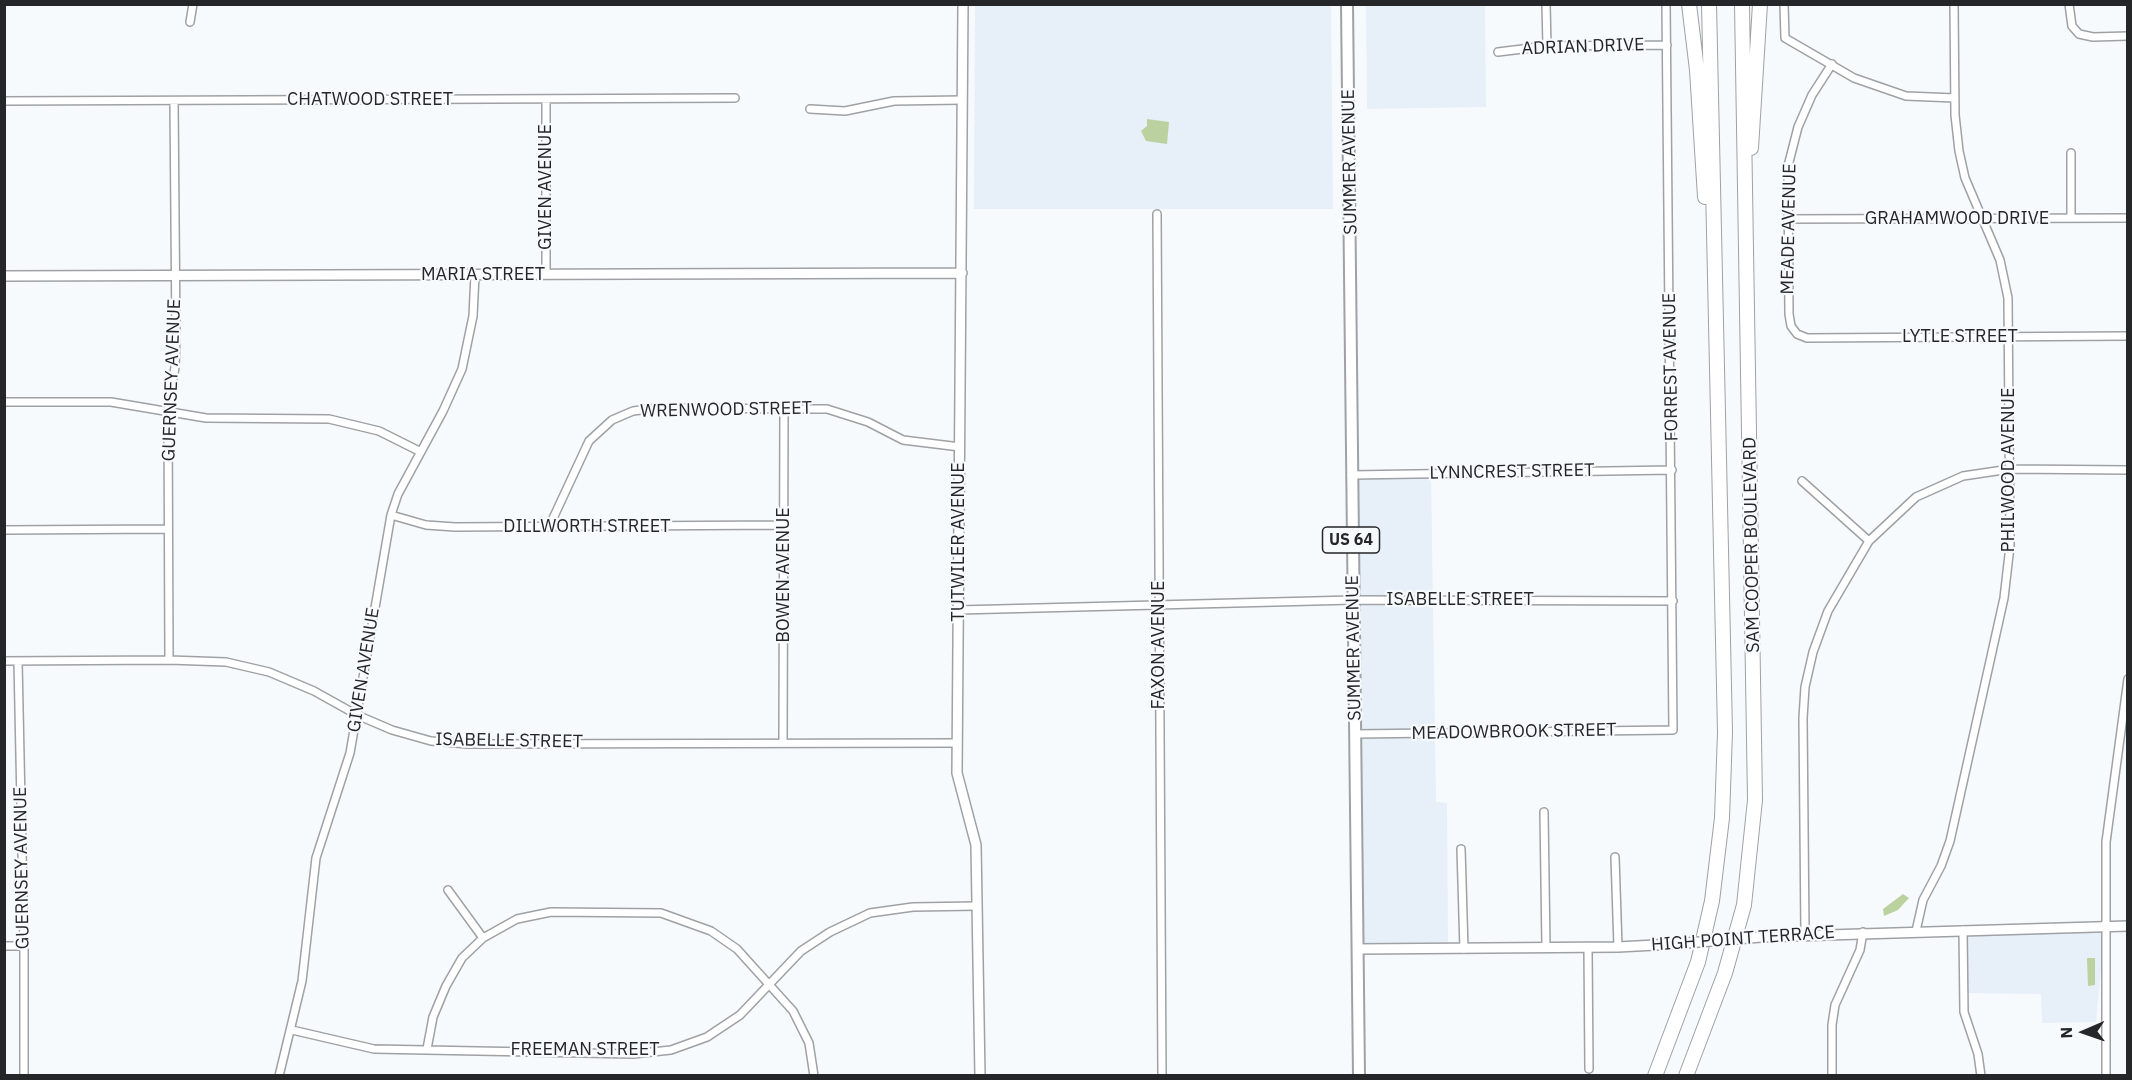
<!DOCTYPE html>
<html>
<head>
<meta charset="utf-8">
<style>
  body { margin:0 }
  #map { position:relative; width:2132px; height:1080px; overflow:hidden; background:#f7fafd; font-family:"IBM Plex Sans",sans-serif }
  canvas { display:block }
  .frame { position:absolute; inset:0; border:6px solid #252627; pointer-events:none }
  .north { position:absolute; left:2054px; top:1002px; width:60px; height:60px; -webkit-text-stroke:4px #f7fafd; paint-order:stroke; rotate:268deg; font-size:16px; font-weight:700; line-height:24px; text-align:center; color:#252627 }
  .north::after { content:''; display:block; margin:auto; width:21px; height:27px; background:#252627; clip-path:polygon(50% 0,100% 100%,50% 72%,0 100%) }
</style>
</head>
<body>
<div id="map">
<canvas width="2132" height="1080"></canvas>
<div class="frame"></div>
<div class="north">N</div>
</div>
<script>
const ctx = document.querySelector('canvas').getContext('2d');
ctx.lineJoin = 'round';
function fill(path, color) {
  ctx.fillStyle = color;
  ctx.fill(path, 'evenodd');
}
function shape(rows) {
  const path = new Path2D();
  for (const r of rows) {
    path.moveTo(r[0], r[1]);
    for (let i = 2; i < r.length; i += 2) path.lineTo(r[i], r[i + 1]);
  }
  return path;
}
function stroke(path, color, width, dash) {
  ctx.strokeStyle = color;
  ctx.lineWidth = width;
  ctx.lineCap = dash ? 'butt' : 'round';
  ctx.setLineDash(dash || []);
  ctx.stroke(path);
}
function write(font, color, halo, rows, align = 'center') {
  ctx.font = font + ' "IBM Plex Sans",sans-serif';
  ctx.lineWidth = 4.5;
  ctx.setLineDash([]);
  ctx.textBaseline = 'middle';
  ctx.strokeStyle = halo;
  ctx.fillStyle = color;
  for (const [text, x, y, turn = 0] of rows) {
    ctx.save();
    ctx.translate(x, y);
    ctx.rotate((+turn || 0) * Math.PI / 180);
    ctx.textAlign = isNaN(turn) ? turn : align;
    if (halo) ctx.strokeText(text, 0, 0);
    ctx.fillText(text, 0, 0);
    ctx.restore();
  }
}
const built = shape([
  [975,5,1331,5,1333,209,974,209],
  [1366,5,1485,5,1486,107,1367,109],
  [1431,473,1436,802,1447,803,1448,948,1358,949,1351,475],
  [2105,927,2096,1022,2042,1023,2041,994,1963,993,1963,930]
]);
const green = shape([
  [1147,119,1169,122,1167,144,1146,141,1141,131,1147,126],
  [1903,894,1909,898,1898,910,1884,916,1883,909],
  [2087,958,2095,958,2095,985,2088,986]
]);
const minor = shape([
  [1546,4,1547,46],
  [1784,4,1785,38,1854,78,1906,96,1955,98],
  [2069,4,2072,26,2079,34,2093,37,2128,36],
  [190,22,193,4],
  [1498,52,1547,46,1667,45],
  [1832,64,1812,95,1798,127,1788,166,1789,314,1791,326,1797,334,1807,338,2128,336],
  [546,99,546,274],
  [4,101,735,98],
  [810,109,845,111,894,101,962,100],
  [2071,153,2071,218],
  [1157,214,1162,1076],
  [1787,219,2128,218],
  [4,402,111,402,206,418,329,419,379,431,421,452],
  [1351,475,1672,470],
  [1802,481,1869,541],
  [391,515,426,525,455,527,784,525],
  [549,527,589,441,612,420,633,411,656,408,827,409,868,422,903,440,960,447],
  [4,530,168,529],
  [959,610,1353,600,1673,601],
  [169,660,168,412,175,367,176,336,174,101],
  [4,661,169,660,226,662,269,672,314,691,357,715,392,730,431,741,467,744,957,743],
  [18,661,24,946,24,1076],
  [1356,734,1673,730,1666,4],
  [783,742,784,408],
  [1544,812,1546,947],
  [1461,849,1464,949],
  [1615,857,1618,947],
  [448,890,483,938],
  [1963,930,1964,1012,1978,1054,1981,1076],
  [1916,931,1923,900,1941,866,1950,841,2004,598,2010,546,2008,298,2000,260,1965,178,1959,151,1955,115,1954,4],
  [1805,934,1803,718,1805,687,1813,652,1828,611,1869,541,1916,497,1963,476,2010,469,2128,470],
  [4,946,24,946],
  [1588,948,1589,1069],
  [292,1030,374,1049,633,1054,671,1050,707,1037,740,1015,801,951,830,932,870,913,913,907,977,906],
  [427,1049,433,1017,446,986,462,958,483,938,517,919,551,912,661,913,711,931,737,949,793,1011,809,1043,814,1076],
  [279,1076,302,981,316,858,350,753,391,515,398,494,443,411,462,369,473,316,475,275],
  [1832,1076,1832,1025,1835,1005,1860,950,1863,932],
  [2106,1076,2106,842,2128,679]
]);
const tertiary = shape([
  [963,4,957,773,976,845,980,1076],
  [4,276,962,273],
  [1761,937,2128,926],
  [1358,949,1618,947,1674,944]
]);
const primary = shape([
  [1347,4,1359,1076]
]);
const motorway = shape([
  [1689,4,1697,70,1705,197],
  [1751,148,1760,4],
  [1655,1076,1698,962,1712,901,1722,818,1725,732,1709,4],
  [1686,1076,1725,973,1744,905,1755,800,1742,4]
]);
const tertiaryBridge = shape([
  [1674,944,1761,937]
]);
const shields = [
  [1351,540,57]
];
const shieldNames = [
  ["US 64",1351,540]
];
const streetNames = [
  ["ADRIAN DRIVE",1583,47,-2],
  ["CHATWOOD STREET",370,100],
  ["SUMMER AVENUE",1350,162,-91],
  ["GIVEN AVENUE",546,187,-90],
  ["GRAHAMWOOD DRIVE",1957,219],
  ["MEADE AVENUE",1789,229,-89],
  ["MARIA STREET",483,275],
  ["LYTLE STREET",1960,337],
  ["FORREST AVENUE",1671,367,-91],
  ["GUERNSEY AVENUE",172,380,-88],
  ["WRENWOOD STREET",726,410,-1],
  ["PHILWOOD AVENUE",2009,470,-90],
  ["LYNNCREST STREET",1512,472,-1],
  ["DILLWORTH STREET",587,527],
  ["TUTWILER AVENUE",959,542,-90],
  ["SAM COOPER BOULEVARD",1752,545,-91],
  ["BOWEN AVENUE",784,575,-90],
  ["ISABELLE STREET",1460,600],
  ["FAXON AVENUE",1159,645,-90],
  ["SUMMER AVENUE",1354,648,-91],
  ["GIVEN AVENUE",364,670,-81],
  ["MEADOWBROOK STREET",1514,732,-1],
  ["ISABELLE STREET",509,741,1],
  ["GUERNSEY AVENUE",22,868,-91],
  ["HIGH POINT TERRACE",1743,939,-4],
  ["FREEMAN STREET",585,1050]
];
fill(built, '#e7eff8');
fill(green, '#bbd2a0');
stroke(minor, '#9fa1a4', 10);
stroke(tertiary, '#9fa1a4', 12);
stroke(primary, '#9fa1a4', 14);
stroke(motorway, '#9fa1a4', 16);
stroke(minor, '#fff', 7);
stroke(tertiary, '#fff', 9);
stroke(primary, '#fff', 10);
stroke(motorway, '#fff', 14);
stroke(tertiaryBridge, '#9fa1a4', 12, []);
stroke(tertiaryBridge, '#fff', 9);
for (const [x, y, w] of shields) {
  const box = new Path2D();
  box.roundRect(x - w / 2, y - 13, w, 26, 4.5);
  ctx.fillStyle = '#f7fafd';
  ctx.fill(box);
  stroke(box, '#252627', 1.5);
}
write('bold 16px', '#252627', null, shieldNames);
write('18px', '#252627', '#f7fafd', streetNames);
</script>
</body>
</html>
